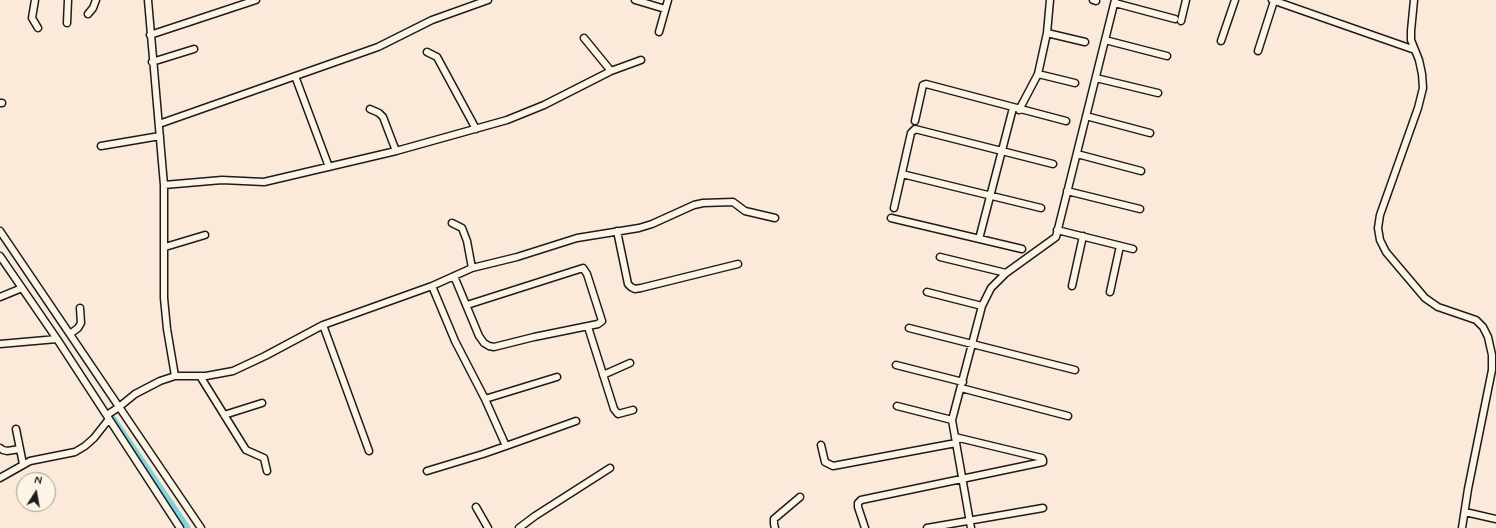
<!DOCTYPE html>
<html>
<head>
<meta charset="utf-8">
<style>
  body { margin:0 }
  #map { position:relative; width:1496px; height:528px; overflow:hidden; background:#fbead9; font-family:Mynerve,sans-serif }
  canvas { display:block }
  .north { position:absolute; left:16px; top:472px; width:40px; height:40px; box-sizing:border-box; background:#fcf5e5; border:1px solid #a29e95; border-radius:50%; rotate:11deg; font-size:11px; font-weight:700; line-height:16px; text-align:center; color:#1c1c1c }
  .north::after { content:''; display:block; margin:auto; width:14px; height:18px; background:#1c1c1c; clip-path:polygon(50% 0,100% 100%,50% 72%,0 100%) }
</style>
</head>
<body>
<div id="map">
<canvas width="1496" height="528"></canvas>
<div class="north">N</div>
</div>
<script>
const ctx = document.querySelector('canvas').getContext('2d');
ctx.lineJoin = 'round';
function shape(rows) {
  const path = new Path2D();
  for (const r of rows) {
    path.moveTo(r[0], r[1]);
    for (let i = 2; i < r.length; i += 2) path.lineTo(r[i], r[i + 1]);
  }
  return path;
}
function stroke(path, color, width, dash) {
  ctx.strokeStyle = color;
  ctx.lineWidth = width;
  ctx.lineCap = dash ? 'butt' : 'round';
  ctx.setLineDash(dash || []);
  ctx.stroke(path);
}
const canal = shape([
  [113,419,187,528]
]);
const minor = shape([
  [35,0,32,18,38,28],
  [148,0,164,185,164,298,167,329,175,376],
  [635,0,665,9],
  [1093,0,1096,1],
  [1272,0,1415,50],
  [1414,0,1411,31,1411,40,1419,60,1422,74,1423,88,1418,108,1380,215,1378,228,1380,240,1386,252,1425,298,1438,307,1476,320,1483,327,1488,337,1492,355,1492,370,1468,489,1462,528],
  [1115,3,1175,19],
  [88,14,93,8,96,0],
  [1181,21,1186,0],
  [67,23,68,0],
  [659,32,668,0],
  [1047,33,1085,42],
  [150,35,256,0],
  [584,38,611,71],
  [1105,40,1167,56],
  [1221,41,1235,0],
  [1258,51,1274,1],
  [427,52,437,57,476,129],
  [152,62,194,49],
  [1038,74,1075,83],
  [295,76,329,167],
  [1096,78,1158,93],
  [0,103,2,103],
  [370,109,379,113,383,117,396,151],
  [1019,110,1038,74,1047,33,1050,0],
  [1086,116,1150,133],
  [915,121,923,85,926,84,1066,121],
  [159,124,378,47,432,20,488,0],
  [101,146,160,136],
  [1077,154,1141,171],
  [902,174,1041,208],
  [164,185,222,180,264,182,396,151,507,120,544,105,611,71,641,60],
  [1067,191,1140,209],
  [894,208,911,133,915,129,1053,164],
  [891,218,1022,249],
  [452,223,462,228,467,241,472,268],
  [1057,230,1133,249],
  [0,231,201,528],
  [617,231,628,284,631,287,635,289,641,288,738,264],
  [979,239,1013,108],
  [165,247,205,235],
  [0,256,57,339,180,528],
  [940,257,1006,273],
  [454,276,479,336,484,343,489,346,494,347,534,337,598,324,602,321,587,274,583,268,467,305],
  [1072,286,1083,236],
  [927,292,982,306],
  [1110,292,1120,246],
  [0,297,22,288],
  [323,325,369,451],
  [588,327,614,409,618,414,633,410],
  [909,328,1075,370],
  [70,334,78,328,81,323,80,308],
  [0,344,57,339],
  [896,365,963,382],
  [603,375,630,363],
  [200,376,246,450,264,458,267,471],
  [961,388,1068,416],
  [485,399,557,377],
  [897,406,952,420],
  [107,415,119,407,135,394,160,381,175,376,206,376,233,371,265,356,323,325,432,286,472,268,517,257,577,238,639,228,652,224,694,205,703,203,733,202,745,211,775,218],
  [224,415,262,403],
  [16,429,23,464],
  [821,445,825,462,833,466,956,443],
  [506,446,576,421],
  [0,448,3,450,7,451,20,449],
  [427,471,483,454,506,446,485,399,455,341,432,286],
  [0,478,30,461,75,452,85,446,94,438,109,419],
  [476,507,488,528],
  [1465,512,1496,519],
  [519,528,535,516,610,468],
  [775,528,774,524,774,519,800,497],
  [865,528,858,507,858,503,861,500,1043,462,1043,460,1042,458,955,437],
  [927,528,1043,508],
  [971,528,952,420,982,306,991,288,1006,273,1056,237,1115,0]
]);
stroke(canal, '#82d2dc', 7);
stroke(minor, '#1c1c1c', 9);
stroke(minor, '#fcf5e5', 6);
</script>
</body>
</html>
